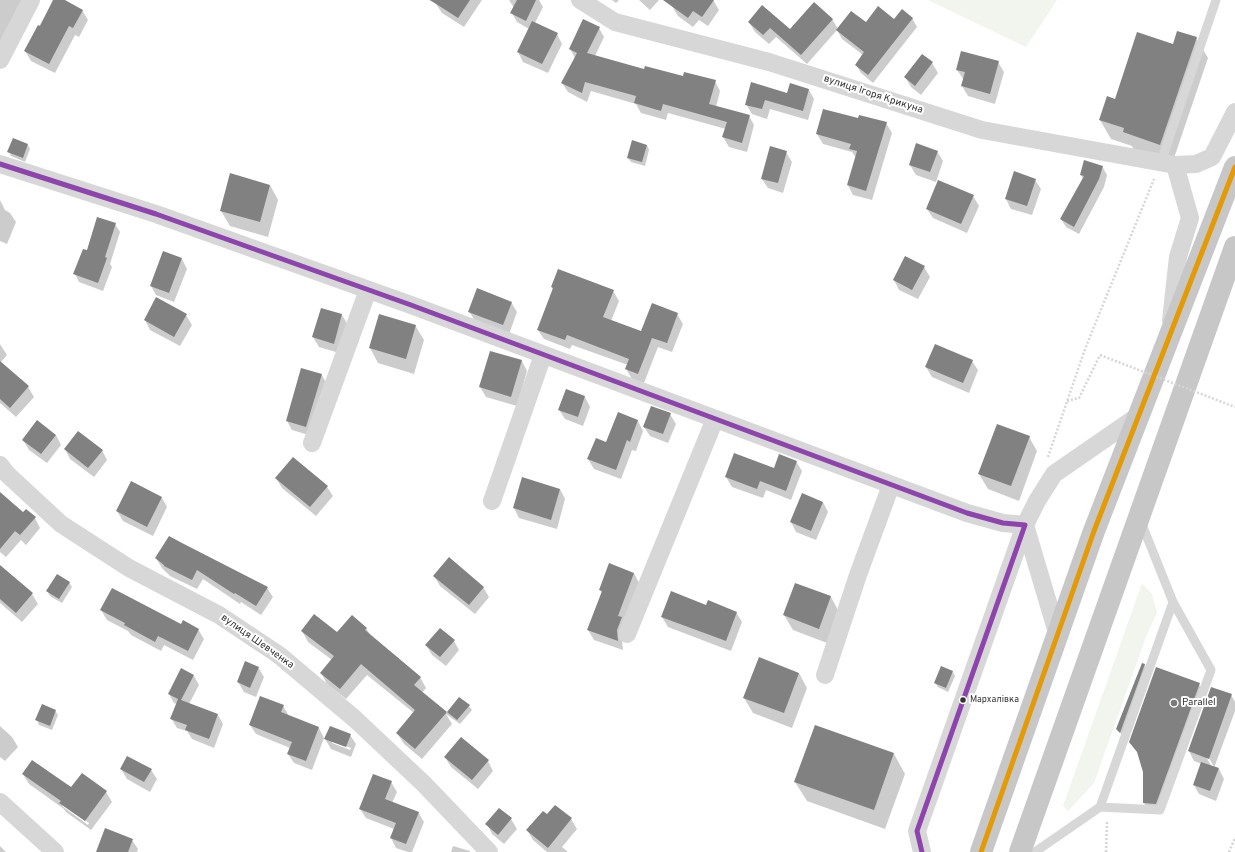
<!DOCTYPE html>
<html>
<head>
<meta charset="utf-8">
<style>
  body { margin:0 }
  canvas { display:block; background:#fff }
</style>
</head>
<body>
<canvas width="1235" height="852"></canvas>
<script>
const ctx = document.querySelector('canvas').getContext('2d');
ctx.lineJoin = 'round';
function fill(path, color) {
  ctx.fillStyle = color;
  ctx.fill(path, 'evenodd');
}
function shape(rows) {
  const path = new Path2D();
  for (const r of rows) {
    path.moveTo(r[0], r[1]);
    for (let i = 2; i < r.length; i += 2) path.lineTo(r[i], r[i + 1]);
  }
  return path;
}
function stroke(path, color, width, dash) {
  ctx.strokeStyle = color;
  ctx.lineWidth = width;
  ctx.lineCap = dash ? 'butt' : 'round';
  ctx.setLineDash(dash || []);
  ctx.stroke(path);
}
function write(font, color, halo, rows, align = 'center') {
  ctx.font = font + ' Overpass,sans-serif';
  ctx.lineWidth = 4;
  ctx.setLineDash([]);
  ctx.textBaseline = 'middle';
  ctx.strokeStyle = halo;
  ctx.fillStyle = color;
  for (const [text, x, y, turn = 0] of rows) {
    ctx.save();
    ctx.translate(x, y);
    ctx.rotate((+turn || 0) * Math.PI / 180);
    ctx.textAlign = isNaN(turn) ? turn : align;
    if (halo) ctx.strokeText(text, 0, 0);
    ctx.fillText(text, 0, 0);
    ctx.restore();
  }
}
const green = shape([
  [928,0,1057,0,1026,47],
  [1142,583,1152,594,1157,613,1146,637,1094,783,1068,811,1063,806]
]);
const shadow = shape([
  [0,0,26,0,0,51],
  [54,0,62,0,82,10,88,20,79,37,75,35,55,73,31,61,25,51],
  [429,0,482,0,464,27,442,13,436,4],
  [509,0,539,0,543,7,535,23,557,34,562,44,548,73,523,62,518,52,529,29,517,22,512,13,514,8],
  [612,0,619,0,616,3],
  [639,0,659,0,650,10],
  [677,0,713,0,719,10,708,26,699,20,693,27,678,16,672,6],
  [912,18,917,27,873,83,861,73,856,65,863,55,842,39,837,30,807,64,776,37,769,44,755,32,749,22,790,30,832,19,838,29,866,24],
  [599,28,604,37,595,56,645,70,715,81,720,91,716,107,749,116,754,125,747,152,729,147,723,137,726,129,668,113,666,120,641,113,636,104,591,91,587,102,568,92,562,83,575,58,570,49],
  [1196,38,1208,58,1172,164,1135,152,1132,146,1111,139,1100,120,1115,100,1173,45],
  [922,55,932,63,938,73,921,95,911,87,905,77],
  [998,62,1004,72,995,104,968,96,962,86,964,80,957,70],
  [809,90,814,99,808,120,770,109,767,119,752,114,746,104],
  [859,119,886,123,892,133,872,200,853,195,848,185,856,158,852,152,823,144,817,134],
  [28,145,30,149,25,162,11,156,9,152],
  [647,145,649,150,645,166,631,162,628,158],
  [937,151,943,161,936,182,916,175,910,165],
  [786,152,792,162,783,193,768,188,762,179],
  [1102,166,1107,175,1104,187,1079,234,1066,227,1061,219,1083,179,1081,175],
  [1035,180,1041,189,1032,215,1011,209,1006,199],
  [270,185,278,200,268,237,230,226,221,211],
  [973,196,979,206,967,233,933,218,927,209],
  [0,200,5,210,10,213,16,222,7,244,0,241],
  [115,224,120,232,110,264,112,267,103,291,79,282,75,274,87,252],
  [164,252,182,259,187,269,174,302,156,295,151,286],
  [924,267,930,277,918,299,899,290,894,280],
  [552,287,613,291,619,301,611,321,642,333,677,314,683,324,672,352,658,347,644,383,632,379,626,369,628,365,572,345,570,349,544,339,538,330,553,290],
  [511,302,517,312,509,334,475,321,469,311],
  [322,309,342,315,348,325,339,353,319,347,313,337],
  [186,315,192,325,180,346,150,330,145,320],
  [380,315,415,325,424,340,414,374,378,363,370,348],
  [0,344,7,355,0,363,28,387,34,397,16,417,0,403],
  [522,361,527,371,517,406,486,397,480,387],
  [972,361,978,370,969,393,932,377,926,367],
  [302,369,322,375,327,385,312,436,292,430,287,421],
  [566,390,585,397,590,407,583,426,565,419,559,410],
  [618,414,638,421,643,431,636,451,632,450,621,479,594,469,588,459,607,443],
  [670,414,676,424,668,443,650,436,644,427],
  [56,435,61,445,47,463,29,450,23,440],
  [1029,437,1037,451,1019,501,988,489,979,474],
  [65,449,102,450,107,460,94,477,70,459],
  [796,461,802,471,791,500,766,490,763,498,732,487,726,477,774,469],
  [276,478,327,487,333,496,316,516,282,488],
  [560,489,565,499,557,529,519,518,514,508],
  [0,493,23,513,35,518,40,528,26,545,21,540,6,557,0,552],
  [162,498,167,507,153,536,123,521,117,511],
  [823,502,828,512,816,540,796,532,791,522],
  [156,558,267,588,273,597,261,615,241,602,240,604,203,579,197,589,170,576,162,568],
  [634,573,639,583,622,641,623,650,594,640,588,630,602,593,600,590],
  [0,576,32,594,38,604,22,622,0,603],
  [434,576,483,587,489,597,475,614,440,586],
  [69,582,72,587,62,603,50,596,47,591],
  [796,584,831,597,839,612,827,643,793,630,784,615],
  [707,606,736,612,742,622,731,651,668,627,662,617],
  [101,610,198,629,204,639,193,660,164,645,161,651,131,635,128,631,107,620],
  [366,628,371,636,420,677,426,688,422,693,447,713,460,698,469,706,472,710,460,724,446,714,452,724,422,759,404,744,397,733,414,713,367,675,346,699,327,684,321,673,332,660,308,642,302,631,337,633],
  [454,641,459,650,446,666,432,655,426,645],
  [1144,664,1147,669,1123,736,1117,729],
  [258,667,264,677,256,697,244,692,238,682],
  [953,672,955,676,948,692,938,687,935,683],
  [799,673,807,688,792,728,753,713,744,698],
  [194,676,199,685,189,704,218,715,223,724,214,748,192,739,187,731,177,728,171,718,177,704,174,703,169,694],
  [1198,683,1201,688,1158,808,1147,807,1144,803],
  [1212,688,1231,695,1235,702,1235,711,1214,768,1219,769,1224,779,1216,801,1199,794,1194,785,1202,764,1194,761,1189,751],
  [1207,754,1214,767,1212,767,1205,755],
  [283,706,289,716,319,728,324,738,312,770,294,763,288,754,290,748,256,734,250,725],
  [55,711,58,715,52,730,39,725,37,720],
  [0,726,12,737,18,747,5,761,0,757],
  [815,726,894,754,905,774,885,829,807,801,795,782],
  [350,735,356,744,351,757,331,749,325,739],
  [332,741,351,748,350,750,332,743],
  [445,757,488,761,493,771,478,789,451,767],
  [121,769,151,770,157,779,150,792,127,779],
  [23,774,71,789,82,774,106,792,112,802,91,830,66,812,64,809,29,784],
  [62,803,89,823,88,825,62,806],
  [391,782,397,792,392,803,418,812,424,822,412,852,408,852,396,848,391,838,394,829,366,818,360,809],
  [555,806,571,819,577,829,562,847,568,852,547,852,533,840,527,830,547,816],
  [511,819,517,829,504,844,492,834,487,824],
  [132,840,138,849,137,852,97,852],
  [0,846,6,852,0,852],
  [453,846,470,851,470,852,451,852]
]);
const building = shape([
  [53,0,65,0,83,10,73,28,69,26,49,64,24,51,38,25,40,26],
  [430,0,470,0,458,18],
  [517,0,536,0,526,21,510,13],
  [663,0,714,0,702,17,693,11,688,18],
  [814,2,833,19,801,55,770,28,763,35,748,22,762,5,790,29],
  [878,6,894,19,902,9,913,18,868,75,855,65,864,52,836,30,851,11,866,22],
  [583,19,600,27,587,53,644,69,645,66,683,76,684,72,716,80,709,104,750,115,742,143,722,137,727,122,663,104,661,111,634,103,636,96,585,82,582,93,561,83,577,53,569,49],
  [532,21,558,33,542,64,517,52],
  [1177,31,1197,37,1160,145,1123,132,1124,128,1099,120,1107,96,1115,99,1137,32,1173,44],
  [961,51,999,61,990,94,961,86,965,72,956,70],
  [922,54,933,62,915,86,904,77],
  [751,82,787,93,790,83,809,89,803,111,765,100,762,109,745,105],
  [823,109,858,118,859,115,887,122,866,191,847,185,857,151,849,149,851,144,816,134],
  [13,138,28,144,23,158,7,152],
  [632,140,647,145,642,162,627,158],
  [916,143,938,151,930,172,909,165],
  [770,146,787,151,778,183,761,179],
  [1084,160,1103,166,1099,179,1074,227,1060,219,1084,176,1080,175],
  [1014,171,1036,179,1027,206,1005,199],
  [230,173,270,185,260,222,220,211],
  [938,180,974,195,961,224,926,209],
  [97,217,116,223,105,257,107,258,98,283,73,274,83,249,87,250],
  [163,251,182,258,169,293,150,286],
  [905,256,925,266,912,290,893,280],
  [558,269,614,290,603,317,641,331,652,303,678,313,667,343,652,338,638,374,625,369,629,359,567,335,565,340,537,330,553,288,551,287],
  [477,288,512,302,503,325,468,312],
  [156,297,187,314,174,337,144,320],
  [321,308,342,314,334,344,312,337],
  [379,314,416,325,406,359,369,348],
  [935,344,973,360,963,383,925,367],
  [490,351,522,360,511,397,479,387],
  [0,361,29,386,10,408,0,399],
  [301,368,322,374,306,427,286,421],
  [566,389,585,396,578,417,558,410],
  [651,406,671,413,663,434,643,427],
  [618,412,638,420,630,442,627,440,616,470,587,459,596,438,606,442],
  [37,420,56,435,41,454,22,440],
  [997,424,1030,436,1011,486,978,474],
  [78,431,103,450,88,468,64,449],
  [734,453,774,468,779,454,797,461,786,491,760,481,757,489,725,477],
  [293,457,328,486,310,507,275,478],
  [522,477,560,489,551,520,513,508],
  [131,481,162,497,147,527,116,511],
  [0,492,23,512,26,509,36,517,20,535,15,531,0,549],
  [802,493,823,502,811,531,790,522],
  [169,536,182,543,268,587,256,606,235,593,234,594,197,570,192,580,164,566,164,565,155,558],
  [449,557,484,587,469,605,433,576],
  [609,563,634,573,618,616,622,617,617,630,618,641,587,630,602,591,599,590],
  [0,565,33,593,16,613,0,599],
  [57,574,70,582,59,599,46,591],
  [795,583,831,596,819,629,783,615],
  [112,588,181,624,183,620,199,629,188,651,158,636,155,642,124,625,125,623,100,610],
  [671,591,706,605,708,600,737,612,726,641,661,617],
  [314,614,337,632,352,615,367,628,365,630,421,677,414,685,447,712,415,749,396,733,415,710,361,664,340,689,320,673,334,656,301,631],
  [440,628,455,640,440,657,425,645],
  [759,657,799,673,784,713,743,698],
  [245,661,259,667,250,688,237,682],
  [1142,663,1145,664,1120,733,1116,729],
  [941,666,953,671,946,688,934,683],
  [1156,667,1200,683,1156,804,1143,803,1143,772,1137,752,1129,742],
  [181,668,194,675,181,700,218,714,209,739,185,730,187,725,170,719,178,699,168,694],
  [1211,687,1232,694,1209,759,1188,751],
  [260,696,284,705,281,712,319,727,306,761,287,754,292,742,249,725],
  [459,697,470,705,457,720,447,712],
  [42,704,56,710,50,726,35,720],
  [815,725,894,753,874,810,794,782],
  [330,726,351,734,346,747,324,739],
  [461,737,489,760,472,780,444,757],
  [127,756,152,769,144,782,120,769],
  [32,760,71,787,82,773,107,791,85,821,59,803,61,801,22,774],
  [1201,762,1219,768,1210,791,1193,785],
  [373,774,392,781,385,799,419,812,406,844,390,838,396,823,359,809],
  [555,805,572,818,548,848,526,830,543,811,547,814],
  [499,808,512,818,498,835,485,824],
  [105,828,133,839,128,852,96,852]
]);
const path = shape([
  [1067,401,1079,398,1100,355],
  [1048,457,1085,349,1154,179],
  [1106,852,1107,820],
  [1229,852,1235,838]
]);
const service = shape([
  [1161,162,1216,0],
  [1100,807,1160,810,1211,670,1173,602],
  [1035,852,1100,807,1173,602,1141,522]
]);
const minor = shape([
  [580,0,615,22,769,62,982,130,1175,165,1196,164,1212,157,1235,112],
  [0,60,31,0],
  [0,164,156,214,411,305,967,513,1003,523,1025,525,917,831,922,852],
  [1171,320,1178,257,1190,218,1175,165],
  [312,443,368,290],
  [0,465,7,474,61,524,129,568,219,615,279,655,355,719,424,784,489,852],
  [492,501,543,355],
  [627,634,715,419],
  [1058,636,1025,525,1037,501,1054,474,1138,416],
  [825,675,858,575,891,485],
  [0,802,55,852]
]);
const trunk = shape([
  [981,852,1094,531,1235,167],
  [1020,852,1235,247]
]);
const pathBridge = shape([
  [1100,355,1235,407]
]);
const bus1 = shape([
  [0,164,156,214,411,305,967,513,1003,523,1025,525,917,831,922,852]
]);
const bus2 = shape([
  [981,852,1094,531,1235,167]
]);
const markers = [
  [963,700,3.5,"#333"],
  [1174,703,4,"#7a7a7a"]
];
const busNames = [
  ["Мархалівка",970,700]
];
const streetNames = [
  ["вулиця Ігоря Крикуна",873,95,18],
  ["вулиця Шевченка",257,642,35]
];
const poiNames = [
  ["Parallel",1182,703]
];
fill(green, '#f1f5ed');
fill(shadow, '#0003');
fill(building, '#818181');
stroke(path, '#d6d6d6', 2.5, [2, 2]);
stroke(service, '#d7d7d7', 9);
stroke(minor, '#d7d7d7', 18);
stroke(trunk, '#c7c7c7', 22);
stroke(pathBridge, '#d6d6d6', 2.5, [2, 2]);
stroke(bus1, '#8e44ad', 5);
stroke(bus2, '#e39a05', 5);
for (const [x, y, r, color] of markers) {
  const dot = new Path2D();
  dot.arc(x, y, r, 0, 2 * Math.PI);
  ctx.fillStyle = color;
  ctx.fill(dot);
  stroke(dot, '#fff', 1.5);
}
write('9px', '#333', '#fff', busNames, 'left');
write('10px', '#333', '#fff', streetNames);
write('10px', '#333', '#fff', poiNames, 'left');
</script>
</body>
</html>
